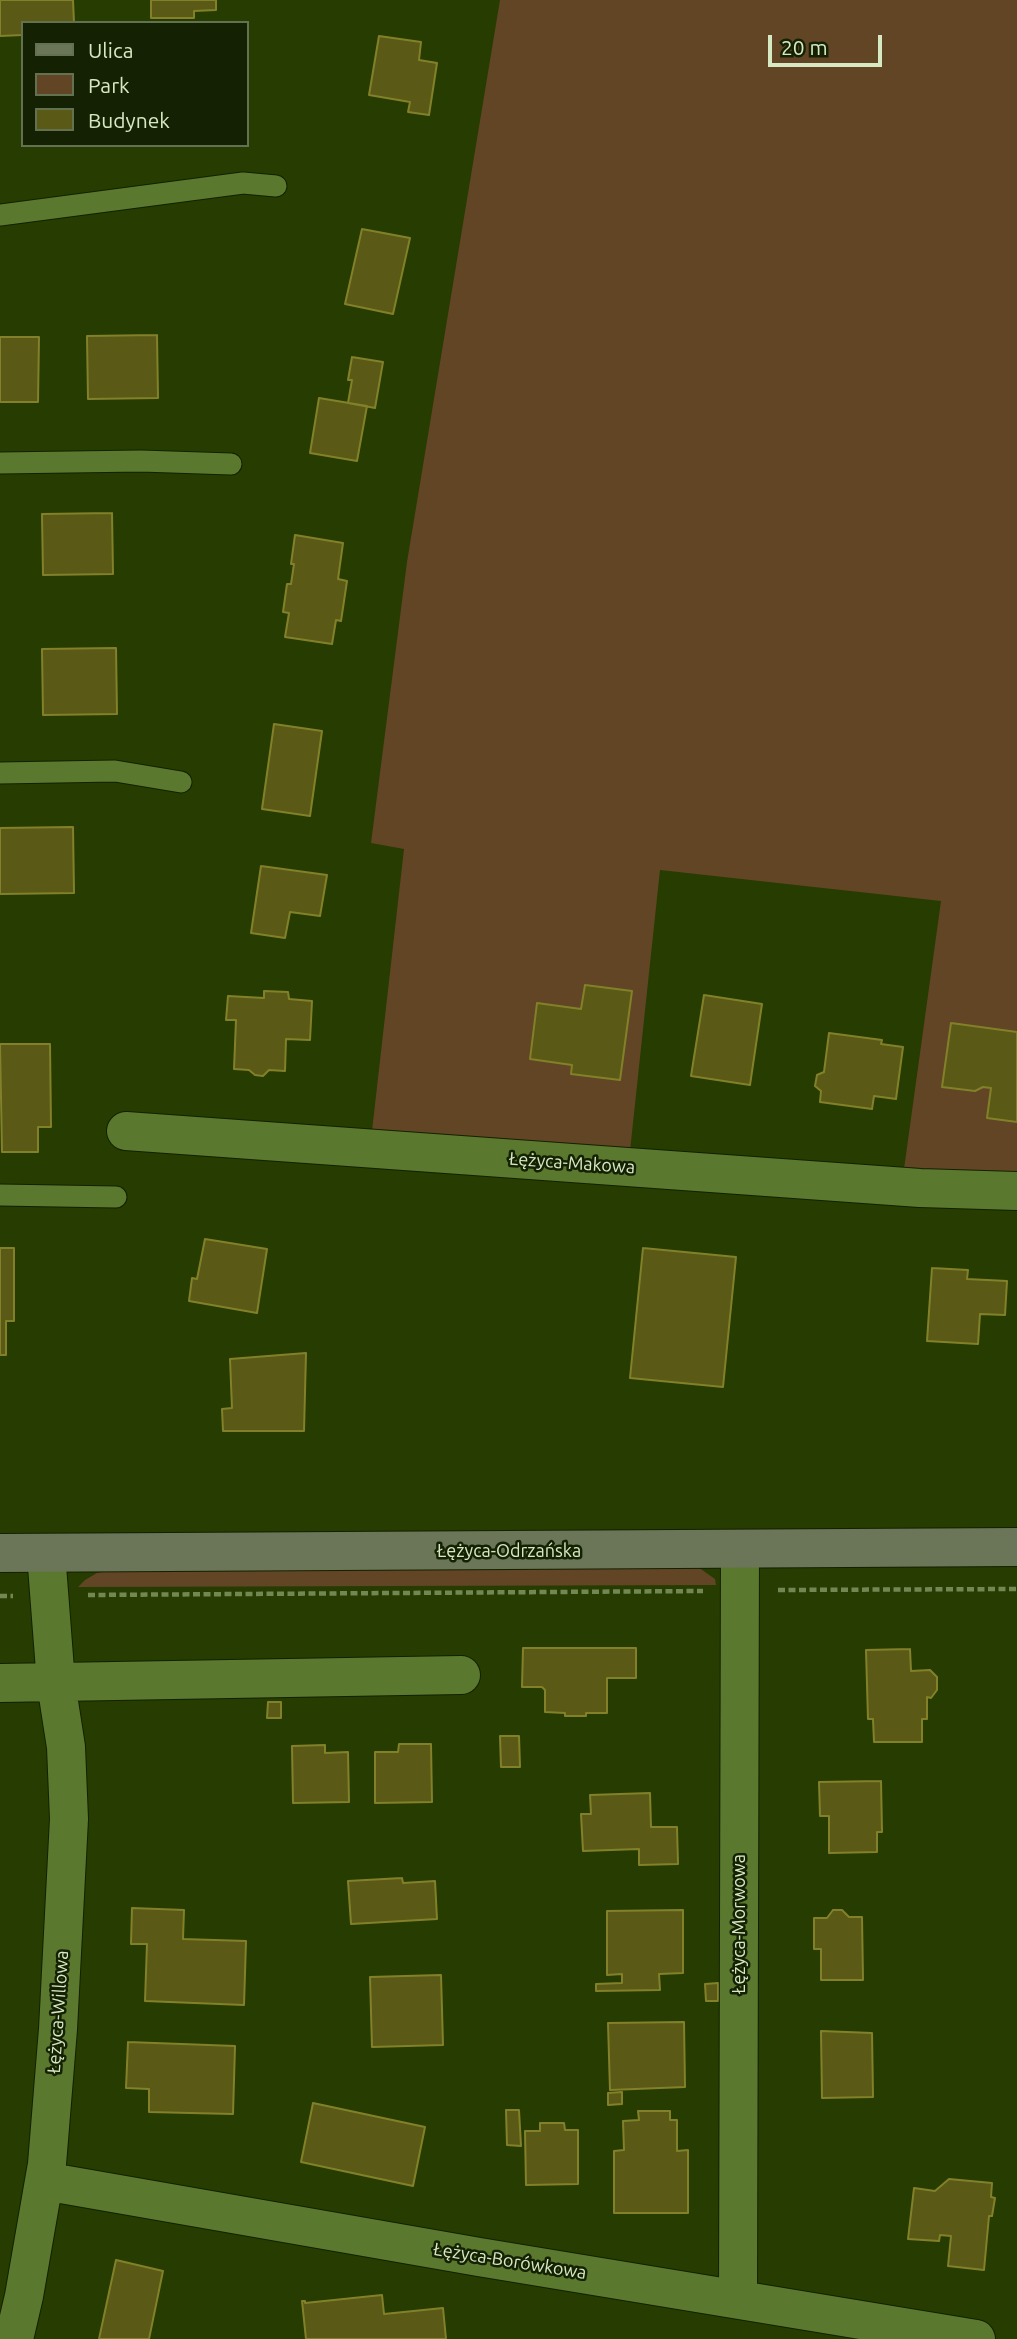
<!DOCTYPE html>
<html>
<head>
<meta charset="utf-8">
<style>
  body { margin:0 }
  #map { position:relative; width:1017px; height:2339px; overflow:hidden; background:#273c00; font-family:Ubuntu,sans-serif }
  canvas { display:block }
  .legend { position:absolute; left:21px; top:21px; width:228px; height:126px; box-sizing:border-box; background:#142103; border:2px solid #627150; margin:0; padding:9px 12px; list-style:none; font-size:21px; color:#d7e9c3 }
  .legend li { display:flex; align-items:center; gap:14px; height:35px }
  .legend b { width:35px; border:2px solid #627150 }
  .scale { position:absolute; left:768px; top:35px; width:114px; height:32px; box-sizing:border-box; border:4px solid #d7e9c3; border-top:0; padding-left:9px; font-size:21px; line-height:24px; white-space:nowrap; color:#d7e9c3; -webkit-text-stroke:5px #142103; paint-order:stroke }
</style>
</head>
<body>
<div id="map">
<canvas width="1017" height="2339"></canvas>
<ul class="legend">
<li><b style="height:9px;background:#6b7557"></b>Ulica</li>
<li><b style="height:19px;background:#624524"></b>Park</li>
<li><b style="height:19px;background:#5a5916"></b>Budynek</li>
</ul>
<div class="scale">20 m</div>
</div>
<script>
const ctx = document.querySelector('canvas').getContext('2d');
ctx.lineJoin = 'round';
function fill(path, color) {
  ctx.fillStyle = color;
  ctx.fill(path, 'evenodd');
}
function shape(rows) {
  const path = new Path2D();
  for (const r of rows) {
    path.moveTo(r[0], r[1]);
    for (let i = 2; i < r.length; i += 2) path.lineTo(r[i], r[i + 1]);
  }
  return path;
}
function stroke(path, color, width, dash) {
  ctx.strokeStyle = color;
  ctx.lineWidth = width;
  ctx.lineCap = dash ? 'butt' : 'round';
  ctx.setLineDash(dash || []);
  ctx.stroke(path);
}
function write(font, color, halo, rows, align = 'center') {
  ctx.font = font + ' Ubuntu,sans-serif';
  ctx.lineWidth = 5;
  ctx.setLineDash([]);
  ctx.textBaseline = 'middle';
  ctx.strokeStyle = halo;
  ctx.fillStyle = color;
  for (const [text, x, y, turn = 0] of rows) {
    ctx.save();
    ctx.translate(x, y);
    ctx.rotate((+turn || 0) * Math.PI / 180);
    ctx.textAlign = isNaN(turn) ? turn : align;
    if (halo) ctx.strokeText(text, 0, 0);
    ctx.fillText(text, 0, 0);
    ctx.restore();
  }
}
const green = shape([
  [500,0,1017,0,1017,1175,904,1169,941,901,660,870,630,1151,372,1131,404,849,371,843,407,562],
  [698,1567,715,1579,716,1585,78,1587,85,1580,97,1573,108,1571]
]);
const building = shape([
  [0,0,73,0,74,23,23,23,23,35,0,36,0,0],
  [151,0,216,0,216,10,194,11,194,18,151,18,151,0],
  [379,36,421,42,419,60,437,63,429,115,408,112,410,102,369,95,379,36],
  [362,229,410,238,393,314,345,304,362,229],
  [157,335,158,398,88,399,87,336,157,335],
  [0,337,39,337,38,402,0,402,0,337],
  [352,357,383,362,375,408,348,403,352,380,348,380,352,357],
  [319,398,367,406,357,461,310,453,319,398],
  [112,513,113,574,43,575,42,514,112,513],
  [295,535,343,543,338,579,347,581,341,621,336,620,332,644,285,637,289,613,283,612,287,584,291,584,294,564,291,564,295,535],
  [116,648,117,714,43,715,42,649,116,648],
  [274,724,322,731,310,816,262,809,274,724],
  [73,827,74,893,0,894,0,828,73,827],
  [261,866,327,875,320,916,290,912,285,938,251,933,261,866],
  [585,985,632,991,620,1080,571,1074,572,1065,530,1059,537,1003,581,1009,585,985],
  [264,991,288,992,289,999,312,1001,310,1040,286,1039,285,1071,269,1070,263,1076,255,1075,249,1070,234,1069,236,1020,226,1020,228,996,264,998,264,991],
  [704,995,762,1004,750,1085,691,1076,704,995],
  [951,1023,1017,1032,1017,1122,987,1118,991,1088,983,1087,975,1091,942,1087,951,1023],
  [829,1033,882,1040,881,1044,903,1047,896,1099,874,1096,872,1109,820,1102,821,1091,815,1086,817,1075,824,1072,829,1033],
  [0,1044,50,1044,51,1127,38,1127,38,1152,2,1152,0,1044],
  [205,1239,267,1249,257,1313,189,1301,192,1278,197,1279,205,1239],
  [0,1248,14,1248,14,1321,6,1321,6,1355,0,1355,0,1248],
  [643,1248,736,1257,723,1387,630,1378,643,1248],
  [932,1268,968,1270,967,1279,1007,1281,1005,1315,980,1314,978,1344,927,1341,932,1268],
  [306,1353,304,1431,223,1431,222,1409,232,1408,230,1359,306,1353],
  [523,1648,636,1648,636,1678,607,1678,607,1713,586,1713,586,1716,565,1716,565,1713,545,1712,545,1690,542,1687,522,1687,523,1648],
  [910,1649,911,1671,930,1670,937,1677,937,1690,931,1698,927,1697,927,1719,922,1719,922,1742,874,1742,873,1719,868,1719,866,1650,910,1649],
  [268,1702,281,1702,281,1718,267,1718,268,1702],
  [500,1736,519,1736,520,1767,501,1767,500,1736],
  [399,1744,431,1744,432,1802,375,1803,375,1752,398,1752,399,1744],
  [325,1745,325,1753,348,1752,349,1802,293,1803,292,1746,325,1745],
  [881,1781,882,1832,877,1832,877,1852,829,1853,829,1816,820,1816,819,1782,881,1781],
  [650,1793,651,1827,677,1827,678,1864,639,1865,639,1849,583,1851,581,1814,591,1814,590,1795,650,1793],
  [402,1878,403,1883,435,1881,437,1919,351,1924,348,1881,402,1878],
  [132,1908,184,1910,183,1939,246,1941,244,2005,145,2001,147,1944,131,1944,132,1908],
  [683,1910,683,1973,659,1974,660,1990,596,1991,596,1984,622,1983,622,1974,607,1975,607,1911,683,1910],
  [833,1910,842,1910,849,1917,862,1917,863,1980,821,1980,821,1949,814,1949,814,1918,827,1918,833,1910],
  [441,1975,443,2045,372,2047,370,1977,441,1975],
  [718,1983,718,2001,706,2001,705,1984,718,1983],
  [684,2022,685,2087,610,2090,608,2023,684,2022],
  [821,2031,872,2033,873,2097,822,2098,821,2031],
  [128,2042,235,2046,233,2114,149,2112,149,2089,126,2088,128,2042],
  [622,2092,622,2104,608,2105,608,2093,622,2092],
  [313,2103,425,2127,413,2186,301,2162,313,2103],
  [506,2110,519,2110,521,2146,507,2145,506,2110],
  [638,2111,670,2111,670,2120,677,2120,677,2151,688,2150,688,2213,614,2213,614,2151,624,2150,623,2121,639,2120,638,2111],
  [540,2123,564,2123,565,2130,578,2130,578,2184,526,2185,525,2131,540,2131,540,2123],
  [949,2179,992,2183,991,2197,995,2198,992,2216,989,2216,984,2270,948,2266,951,2236,940,2235,939,2241,908,2239,914,2188,935,2191,949,2179],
  [116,2260,163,2271,149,2339,99,2339,116,2260],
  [382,2295,384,2314,443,2308,446,2339,306,2339,302,2301,305,2301,305,2303,382,2295]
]);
const path = shape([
  [778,1590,1017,1589],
  [88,1595,703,1591],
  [0,1596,13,1596]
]);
const service = shape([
  [0,215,243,183,276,186],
  [0,463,141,461,231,464],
  [0,773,115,771,181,782],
  [0,1195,116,1197]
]);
const minor = shape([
  [126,1131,920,1188,1017,1191],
  [0,1683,461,1675],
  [44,2181,479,2257,976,2339],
  [738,2298,740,1550],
  [14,2339,24,2296,47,2164,58,2029,69,1819,66,1747,56,1683,46,1553]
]);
const secondary = shape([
  [0,1553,1017,1547]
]);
const streetNames = [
  ["Łężyca-Makowa",572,1163,4],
  ["Łężyca-Odrzańska",509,1551],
  ["Łężyca-Morwowa",739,1924,-90],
  ["Łężyca-Willowa",58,2012,-86],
  ["Łężyca-Borówkowa",510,2261,9]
];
fill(green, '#624524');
fill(building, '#5a5916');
stroke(building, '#82812a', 2);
stroke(service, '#132100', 23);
stroke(minor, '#132100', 40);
stroke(secondary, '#132100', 40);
stroke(path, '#738755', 4.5, [7, 3.5]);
stroke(service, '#5a792f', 21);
stroke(minor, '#5a792f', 38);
stroke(secondary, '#6b7557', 38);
write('18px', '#d7e9c3', '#142103', streetNames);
</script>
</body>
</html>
